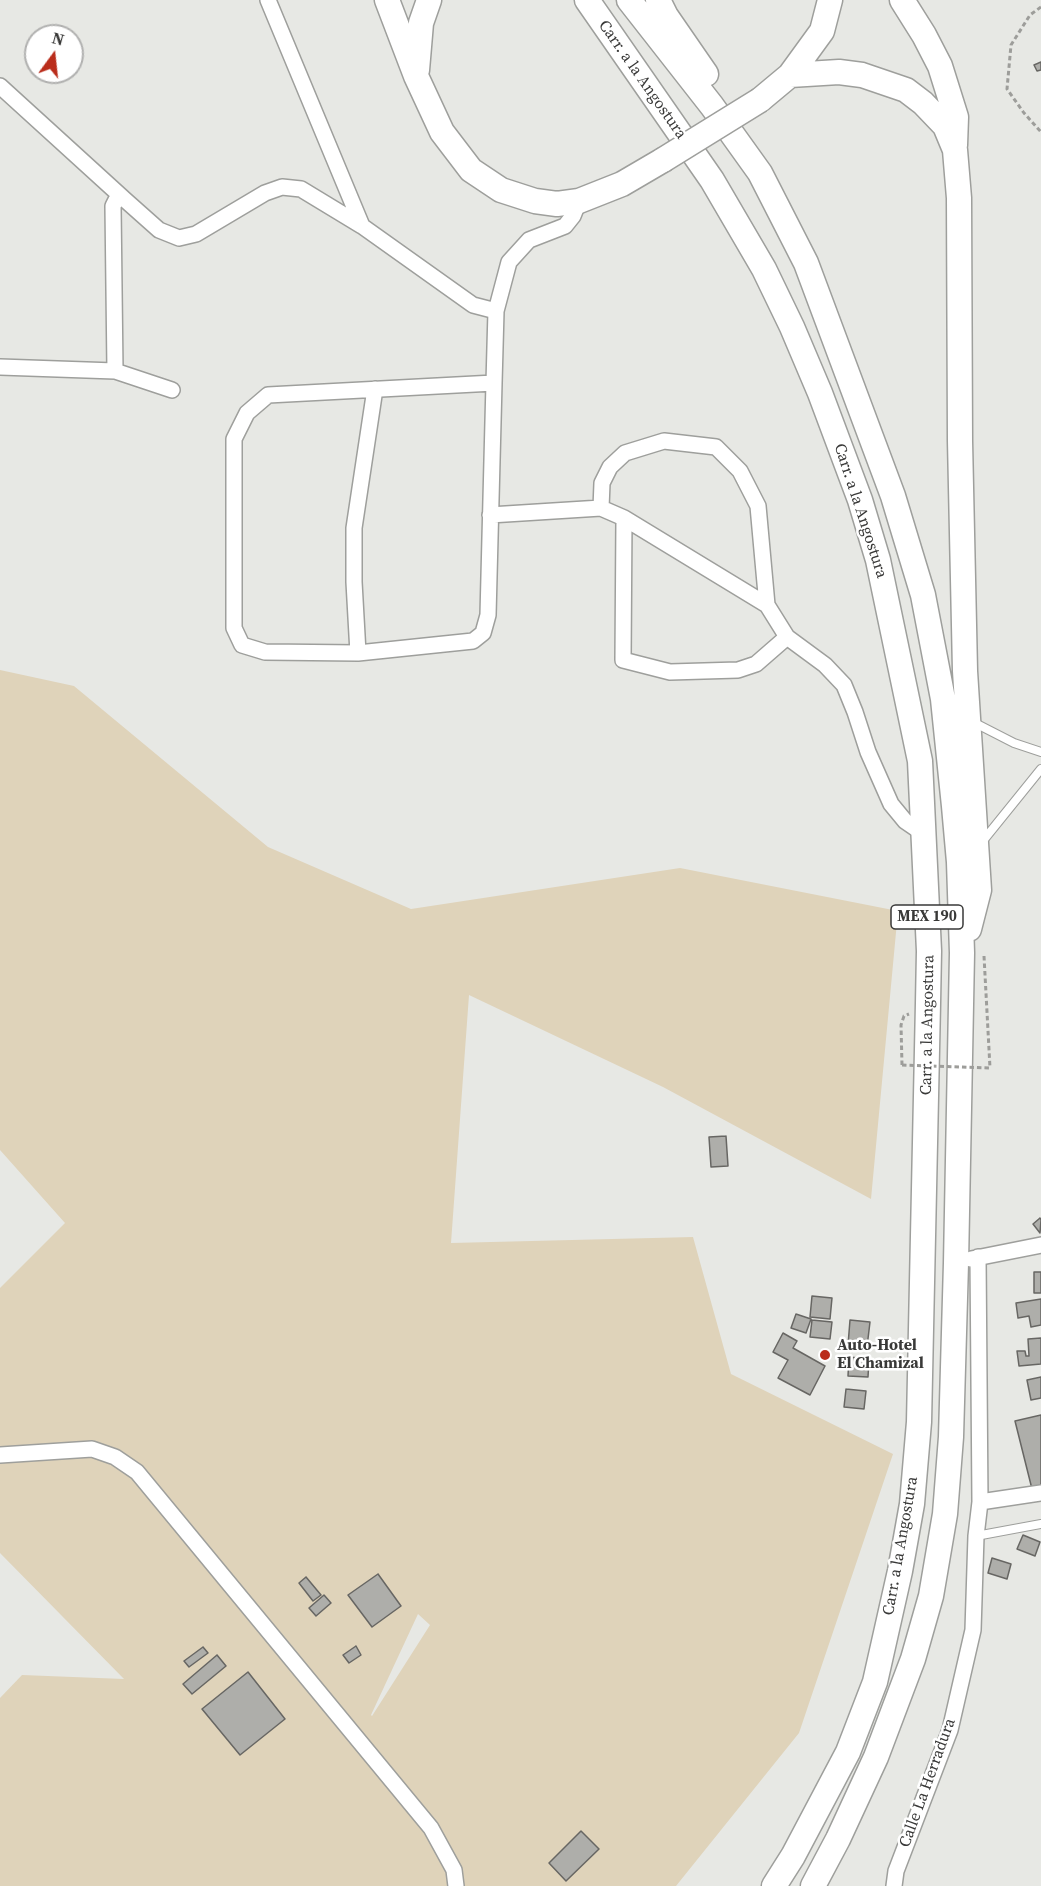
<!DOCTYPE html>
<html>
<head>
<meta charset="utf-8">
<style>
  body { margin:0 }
  #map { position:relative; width:1041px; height:1886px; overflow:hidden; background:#e7e8e4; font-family:"Source Serif 4",serif }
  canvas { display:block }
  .north { position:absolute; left:24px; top:24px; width:60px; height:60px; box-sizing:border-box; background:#fff; border:2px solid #b0b0af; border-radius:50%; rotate:15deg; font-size:16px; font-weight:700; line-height:24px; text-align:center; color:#393938 }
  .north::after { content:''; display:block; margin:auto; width:21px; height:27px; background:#ba2d1b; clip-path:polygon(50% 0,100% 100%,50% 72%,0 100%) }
</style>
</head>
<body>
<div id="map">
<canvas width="1041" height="1886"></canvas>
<div class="north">N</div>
</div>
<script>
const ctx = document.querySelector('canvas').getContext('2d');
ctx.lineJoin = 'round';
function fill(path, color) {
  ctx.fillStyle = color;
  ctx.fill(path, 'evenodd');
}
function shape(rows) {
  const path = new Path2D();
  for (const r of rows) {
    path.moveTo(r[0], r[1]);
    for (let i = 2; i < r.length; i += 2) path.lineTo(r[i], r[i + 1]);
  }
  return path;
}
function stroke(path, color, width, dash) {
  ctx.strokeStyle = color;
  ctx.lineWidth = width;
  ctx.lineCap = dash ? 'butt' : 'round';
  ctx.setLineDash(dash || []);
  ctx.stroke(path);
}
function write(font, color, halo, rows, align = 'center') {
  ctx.font = font + ' "Source Serif 4",serif';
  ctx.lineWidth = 5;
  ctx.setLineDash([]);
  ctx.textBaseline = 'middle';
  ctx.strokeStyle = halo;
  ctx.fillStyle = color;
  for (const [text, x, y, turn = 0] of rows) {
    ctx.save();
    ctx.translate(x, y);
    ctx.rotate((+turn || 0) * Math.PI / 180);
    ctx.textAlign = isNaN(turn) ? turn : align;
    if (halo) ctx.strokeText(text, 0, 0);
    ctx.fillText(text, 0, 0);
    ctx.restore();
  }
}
const green = shape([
  [0,670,74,686,268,847,411,909,680,868,898,911,871,1199,663,1087,469,995,451,1243,693,1237,731,1374,893,1454,799,1733,676,1886,0,1886,0,1698,22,1675,124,1679,0,1553,0,1288,65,1223,0,1150],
  [418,1614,430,1625,372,1716,371,1715]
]);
const building = shape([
  [1041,62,1041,70,1037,71,1034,65,1041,62],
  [726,1136,728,1166,711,1167,709,1137,726,1136],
  [1040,1218,1041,1220,1040,1233,1033,1224,1040,1218],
  [1034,1272,1041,1272,1041,1293,1034,1293,1034,1272],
  [812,1296,832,1298,830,1319,810,1317,812,1296],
  [1041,1299,1041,1325,1031,1327,1029,1316,1018,1318,1016,1303,1041,1299],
  [796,1314,811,1319,806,1333,791,1328,796,1314],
  [812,1320,832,1322,830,1339,810,1337,812,1320],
  [850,1320,870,1322,867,1347,848,1345,850,1320],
  [783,1333,797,1341,793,1348,825,1366,810,1395,778,1378,788,1360,773,1352,783,1333],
  [1041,1338,1041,1364,1019,1366,1017,1351,1025,1351,1026,1356,1029,1356,1028,1339,1041,1338],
  [849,1357,869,1359,868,1377,848,1376,849,1357],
  [1041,1377,1041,1398,1031,1400,1027,1380,1041,1377],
  [846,1389,866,1391,864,1409,844,1407,846,1389],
  [1041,1415,1041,1487,1032,1489,1015,1421,1041,1415],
  [1023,1535,1040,1542,1035,1556,1017,1549,1023,1535],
  [992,1558,1011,1564,1007,1579,988,1573,992,1558],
  [378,1574,401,1606,372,1627,348,1595,378,1574],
  [306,1577,321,1595,313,1601,299,1583,306,1577],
  [324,1595,331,1603,316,1616,309,1608,324,1595],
  [356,1646,361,1655,349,1663,343,1655,356,1646],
  [203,1647,208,1653,189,1667,184,1661,203,1647],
  [217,1655,226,1666,192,1694,183,1684,217,1655],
  [248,1672,285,1719,240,1755,202,1709,248,1672],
  [581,1831,599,1849,566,1881,549,1863,581,1831]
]);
const path = shape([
  [1041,7,1030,15,1011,45,1007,89,1024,113,1041,132],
  [984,956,990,1068],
  [902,1065,901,1025,904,1016,909,1014]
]);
const service = shape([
  [971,721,1014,743,1041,752],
  [982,842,1041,769],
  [976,1536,1041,1524]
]);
const minor = shape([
  [268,0,362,226],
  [0,86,123,198],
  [0,367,115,371,172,390],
  [115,371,113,206,116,200,123,198,159,230,179,238,196,234,265,193,282,187,301,189,362,226,473,305,496,311],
  [494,383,268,395,247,413,234,439,234,628,242,645,265,652,358,653,473,641,483,633,488,615,494,383,496,311,509,262,529,240,565,226,573,216,579,201],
  [601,508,602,483,610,467,625,453,664,441,716,447,740,471,758,506,767,605],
  [490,515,601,508,624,518,767,605,787,637,825,665,844,685,855,712,868,752,891,804,905,821,924,834],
  [624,518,623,660,670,672,738,670,756,664,787,637],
  [358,653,354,582,354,528,375,389],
  [971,1259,1041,1245],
  [0,1455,92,1449,115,1457,137,1472,431,1828,454,1870,456,1886],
  [980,1502,1041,1493],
  [894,1886,896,1871,950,1730,973,1630,976,1536,980,1502,978,1257]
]);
const primary = shape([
  [387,0,416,76,442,132,471,170,501,190,535,201,557,204,579,201,622,184,663,160],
  [587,0,712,180,764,269,792,327,820,393,860,500,878,560,920,761,929,951,928,1003,919,1422,912,1504,900,1571,875,1682,848,1752,793,1856,774,1886],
  [629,0,712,106,760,173,806,263,893,496,923,595,943,699,954,806,959,862,962,953,956,1263,951,1437,945,1514,931,1596,913,1659,876,1757,838,1839,813,1886],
  [658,0,666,16,706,74],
  [902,0,924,35,940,66,956,117,955,145],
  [417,70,421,23,429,0],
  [790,75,839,72,862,75,906,90,923,103,945,126,955,150,959,198,960,441,965,671,979,890,969,929],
  [760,100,790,75,822,31,830,0]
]);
const pathBridge = shape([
  [902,1065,990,1068]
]);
const primaryBridge = shape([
  [663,160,760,100]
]);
const markers = [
  [825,1355,6,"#ba2d1b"]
];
const shields = [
  [927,917,72]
];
const shieldNames = [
  ["MEX 190",927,917]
];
const streetNames = [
  ["Carr. a la Angostura",642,80,55],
  ["Carr. a la Angostura",860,511,72],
  ["Carr. a la Angostura",928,1025,-89],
  ["Carr. a la Angostura",901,1546,-80],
  ["Calle La Herradura",928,1783,-70]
];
const poiNames = [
  ["Auto-Hotel",837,1346],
  ["El Chamizal",837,1364]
];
fill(green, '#dfd3ba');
fill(building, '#aeaeaa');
stroke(building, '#676663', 1.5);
stroke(service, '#9e9f9c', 10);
stroke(minor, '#9e9f9c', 18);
stroke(primary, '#9e9f9c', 27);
stroke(path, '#9d9d9a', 3, [4.5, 3]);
stroke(service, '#fff', 8);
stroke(minor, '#fff', 15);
stroke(primary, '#fff', 24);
stroke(primaryBridge, '#9e9f9c', 27, []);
stroke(pathBridge, '#9d9d9a', 3, [4.5, 3]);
stroke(primaryBridge, '#fff', 24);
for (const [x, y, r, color] of markers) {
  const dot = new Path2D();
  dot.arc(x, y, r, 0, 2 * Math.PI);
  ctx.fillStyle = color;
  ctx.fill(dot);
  stroke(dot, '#fff', 2);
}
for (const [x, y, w] of shields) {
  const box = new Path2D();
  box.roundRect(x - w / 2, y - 12, w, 24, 4.5);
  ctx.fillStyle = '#fff';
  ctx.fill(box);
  stroke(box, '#393938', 1.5);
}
write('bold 15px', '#393938', null, shieldNames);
write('16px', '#393938', '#fff', streetNames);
write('bold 16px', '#393938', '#fff', poiNames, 'left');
</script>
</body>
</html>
